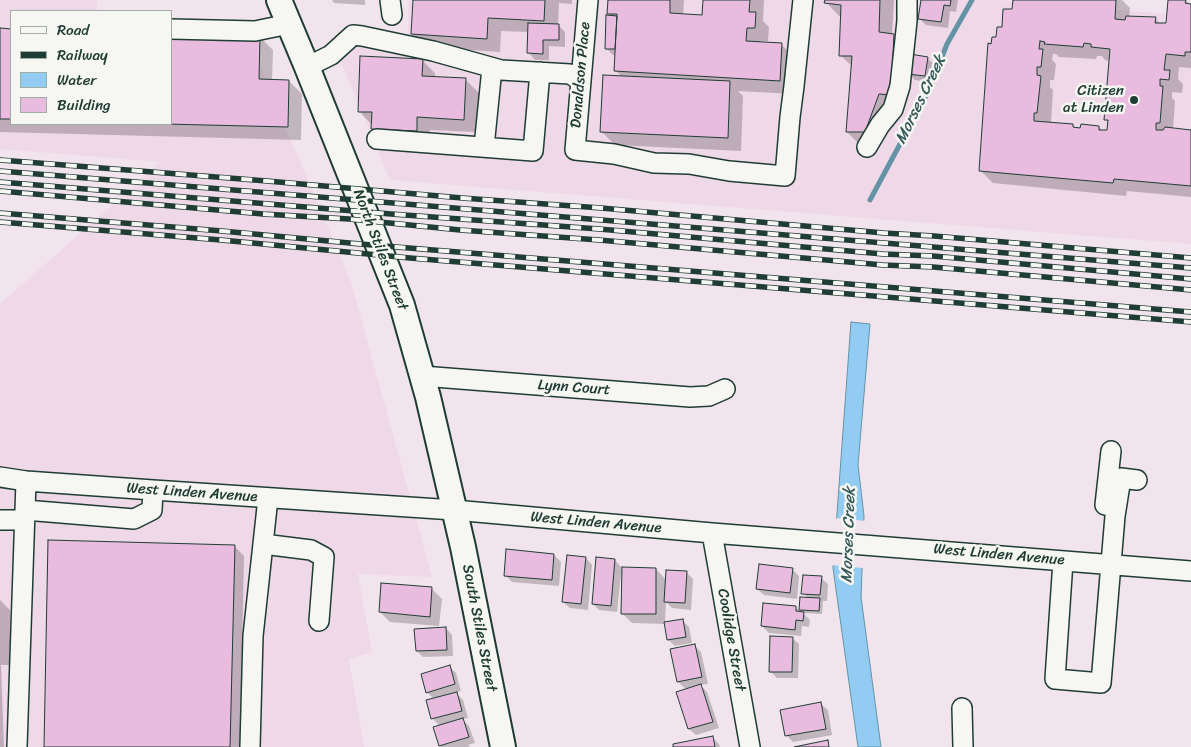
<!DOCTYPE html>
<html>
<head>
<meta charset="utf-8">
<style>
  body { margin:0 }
  #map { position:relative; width:1191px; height:747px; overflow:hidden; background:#f2e4ec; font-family:Sriracha,sans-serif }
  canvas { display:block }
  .legend { position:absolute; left:10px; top:10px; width:162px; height:115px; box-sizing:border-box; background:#f6f6f2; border:1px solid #a0aca6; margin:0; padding:6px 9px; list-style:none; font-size:15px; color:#1f3d34 }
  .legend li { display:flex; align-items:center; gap:10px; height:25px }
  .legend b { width:25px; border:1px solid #a0aca6 }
</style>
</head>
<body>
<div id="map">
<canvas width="1191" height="747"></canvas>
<ul class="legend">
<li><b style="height:6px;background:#f6f6f2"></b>Road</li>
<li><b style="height:6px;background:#1f3d34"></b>Railway</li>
<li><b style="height:14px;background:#92ccf2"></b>Water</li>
<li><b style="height:14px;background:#e9bbdf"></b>Building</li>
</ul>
</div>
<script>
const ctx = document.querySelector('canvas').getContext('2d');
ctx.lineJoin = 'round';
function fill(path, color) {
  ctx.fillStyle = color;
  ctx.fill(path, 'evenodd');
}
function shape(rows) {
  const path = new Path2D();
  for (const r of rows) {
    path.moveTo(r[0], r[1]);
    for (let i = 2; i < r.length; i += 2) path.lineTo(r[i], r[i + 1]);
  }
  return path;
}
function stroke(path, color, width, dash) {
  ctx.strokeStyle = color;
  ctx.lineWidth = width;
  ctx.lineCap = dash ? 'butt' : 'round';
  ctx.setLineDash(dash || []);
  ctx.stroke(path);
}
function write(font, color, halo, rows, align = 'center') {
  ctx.font = font + ' Sriracha,sans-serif';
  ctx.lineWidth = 5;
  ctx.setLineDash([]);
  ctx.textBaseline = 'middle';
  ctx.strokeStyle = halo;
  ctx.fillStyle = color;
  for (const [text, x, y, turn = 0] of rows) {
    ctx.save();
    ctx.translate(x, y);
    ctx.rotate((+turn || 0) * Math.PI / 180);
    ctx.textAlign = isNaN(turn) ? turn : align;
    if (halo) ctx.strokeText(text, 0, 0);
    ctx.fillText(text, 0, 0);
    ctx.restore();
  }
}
const built = shape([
  [0,0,97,0,97,11,11,11,11,124,171,124,245,31,351,282,432,577,358,574,372,652,349,659,364,747,0,747,0,304,161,162,0,149],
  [409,0,997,0,1191,16,1191,244,390,180,331,38,407,43]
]);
const water = shape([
  [851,322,870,324,858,465,864,516,861,597,881,747,858,747,833,568,851,322]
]);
const pier = shape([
  [834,518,867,521,863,568,830,565]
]);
const shadow = shape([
  [332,0,365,0,365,5,334,3],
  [414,0,572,0,572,4,559,3,558,25,565,32,565,47,549,46,549,60,535,60,529,53,529,32,501,31,500,52,425,47,412,34],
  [609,0,684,0,683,15,703,17,704,0,764,0,763,21,769,27,768,41,760,41,760,43,782,45,795,58,793,94,738,91,743,96,741,151,615,145,602,132,622,77,616,71,617,55,613,55,606,48,612,17,608,13],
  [826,0,894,0,892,35,906,49,904,108,892,107,860,145,847,132,853,67,840,55,842,16,839,16,826,2],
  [922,0,958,0,956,12,950,11,948,28,926,25,919,18],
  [1014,0,1122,0,1130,8,1129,17,1155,19,1161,24,1167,25,1169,0,1185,0,1191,5,1191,68,1179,67,1178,79,1183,84,1182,93,1172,92,1172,98,1175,101,1173,129,1191,131,1191,197,1127,191,1126,196,993,183,980,170,992,45,998,38,1013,11],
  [1053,54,1056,54,1059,57,1096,59,1097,56,1102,56,1105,60,1110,61,1105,119,1109,123,1109,132,1103,131,1099,127,1076,129,1072,125,1051,123,1053,90,1050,87,1050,80,1054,80,1056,64,1052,60],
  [0,30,11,30,11,124,171,124,260,37,273,50,272,80,289,81,302,94,301,140,0,132],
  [927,58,934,64,931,82,915,80,908,73],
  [422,60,435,73,435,78,466,80,479,93,477,132,430,130,429,144,386,142,372,128,372,125,359,111],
  [234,546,244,556,240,747,46,747],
  [554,555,561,562,559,586,512,582,505,575],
  [586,558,592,565,588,610,570,608,563,602],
  [615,560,621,567,621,569,656,569,667,581,687,573,693,579,691,610,672,608,666,602,665,623,682,620,689,627,692,643,675,646,668,640,665,624,632,623,622,613,623,574,621,574,617,612,599,610,593,604],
  [792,569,799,576,797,599,764,595,757,589],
  [821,578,828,584,827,601,823,601,822,614,803,613,810,620,809,627,802,626,801,636,769,633,762,626,796,607,800,612,801,598,808,598,803,593],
  [432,589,442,599,439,626,390,622,380,612],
  [0,600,10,610,12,665,1,665,4,747,0,747],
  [446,628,452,635,453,656,423,657,417,651],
  [792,638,799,644,798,678,777,678,770,671],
  [695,646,701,652,708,684,700,685,707,692,719,728,696,735,689,729,678,693,687,690,678,682],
  [449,666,456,673,461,691,455,692,463,700,468,718,462,719,469,726,475,743,468,745,470,747,441,747,440,746,440,726,432,718,434,699,427,692],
  [821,704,828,710,832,735,793,742,787,736],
  [712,737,719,744,720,747,675,747]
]);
const stream = shape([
  [870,200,929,90,947,44,972,0]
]);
const building = shape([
  [413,0,545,0,544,21,488,18,487,39,411,34,413,0],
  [608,0,670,0,670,13,702,15,703,0,750,0,749,12,756,12,755,28,747,28,746,41,782,43,780,81,614,71,617,14,607,14,608,0],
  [825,0,880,0,879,32,894,34,891,95,879,94,865,132,846,132,852,56,839,56,841,5,824,3,825,0],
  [921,0,951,0,950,6,944,5,941,22,918,19,921,0],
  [1013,0,1116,0,1115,19,1125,20,1126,16,1156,17,1155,23,1166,23,1168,0,1186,0,1185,3,1191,4,1191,52,1185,52,1185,56,1166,54,1164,70,1170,70,1169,80,1160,79,1160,86,1163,86,1160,123,1156,123,1156,130,1163,130,1165,127,1191,130,1191,186,1114,179,1113,183,979,171,988,43,991,44,992,37,996,37,997,27,1002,27,1003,9,1012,9,1013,0],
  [1040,41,1045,42,1044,44,1083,47,1084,43,1091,44,1091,47,1110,49,1104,120,1108,120,1107,130,1099,130,1099,126,1081,124,1080,128,1073,127,1073,124,1034,121,1034,113,1037,113,1041,76,1037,75,1037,67,1041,67,1043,49,1039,49,1040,41],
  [606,15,617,16,615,49,605,49,606,15],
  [528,23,559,24,559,40,543,40,543,54,527,53,528,23],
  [0,28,11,29,11,119,0,119,0,28],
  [171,33,260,36,259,79,289,80,288,127,165,124,171,124,171,33],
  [910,54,928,57,925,76,907,74,910,54],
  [360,56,423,59,422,76,466,78,464,120,417,117,417,131,371,129,372,112,358,112,360,56],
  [603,75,730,81,728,138,600,132,603,75],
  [48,540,235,545,230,747,44,747,48,540],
  [506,549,554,554,552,580,504,576,506,549],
  [567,555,586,557,581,604,562,602,567,555],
  [596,557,615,559,611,606,592,604,596,557],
  [759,564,793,568,790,593,756,589,759,564],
  [622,567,656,568,656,614,621,614,622,567],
  [666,570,687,571,685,603,664,602,666,570],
  [803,575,822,576,820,595,801,594,803,575],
  [381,583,432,587,430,617,379,612,381,583],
  [800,597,820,598,819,611,799,610,800,597],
  [763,603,796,606,796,611,804,612,803,621,796,620,795,630,761,626,763,603],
  [683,619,686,637,667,640,664,622,683,619],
  [446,627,447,650,416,651,414,629,446,627],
  [770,636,793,637,792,672,769,672,770,636],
  [695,644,702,677,677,682,670,649,695,644],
  [450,665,455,684,426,693,421,674,450,665],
  [701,684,713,722,688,729,676,692,701,684],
  [457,692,462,711,431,719,426,700,457,692],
  [821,702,826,729,785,736,780,710,821,702],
  [463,718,469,737,439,746,433,727,463,718],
  [713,736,715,747,673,747,673,744,713,736],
  [828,740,829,747,794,747,828,740]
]);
const minor = shape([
  [390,0,392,15],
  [588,0,575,150,614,154,654,163,689,164,729,171,785,176,790,117,794,86,803,0],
  [171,29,255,31,289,24],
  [307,67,331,55,353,35,362,36,433,51,501,70,570,74,581,81],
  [377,139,533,151,540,72],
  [484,147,492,68],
  [867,147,880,125,893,109,900,86,907,21,907,0],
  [422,376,690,397,709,396,725,389],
  [0,477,26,481,153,490,454,510,712,533,1191,571],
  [1105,505,1111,451],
  [25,510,134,519,152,510,153,490],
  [0,520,24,520],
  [712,533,750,747],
  [263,544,311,550,324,557,319,621],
  [1063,561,1055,679,1101,683,1115,516,1121,478,1137,480],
  [962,708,963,747],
  [17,747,26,481],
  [250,747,253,636,268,498]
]);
const major = shape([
  [279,0,307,67,402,305,428,397,463,547,503,747]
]);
const rail = shape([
  [0,160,267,181,462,198,601,208,884,233,934,236,1191,258],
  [0,171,1191,268],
  [0,182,391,214,599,229,883,254,933,256,1191,279],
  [0,191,263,214,349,219,460,230,599,240,883,265,933,267,1191,290],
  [0,213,222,231,360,244,1191,312],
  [0,222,221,240,410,258,1191,322]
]);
const markers = [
  [1134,100,5,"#1f3d34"]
];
const streetNames = [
  ["Donaldson Place",581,75,-85],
  ["North Stiles Street",380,250,69],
  ["Lynn Court",574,388,4],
  ["West Linden Avenue",192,493,4],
  ["West Linden Avenue",596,523,5],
  ["West Linden Avenue",999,555,5],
  ["South Stiles Street",479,628,79],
  ["Coolidge Street",731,640,80]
];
const poiNames = [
  ["Citizen",1124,91],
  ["at Linden",1124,108]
];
const waterNames = [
  ["Morses Creek",921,100,-64],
  ["Morses Creek",849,535,-88]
];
fill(built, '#efd8e8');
fill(water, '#92ccf2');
stroke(water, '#6493a6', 1);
fill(pier, '#f2e4ec');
fill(shadow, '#0003');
stroke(stream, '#6493a6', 5);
fill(building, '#e9bbdf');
stroke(building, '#1f3d34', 1);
stroke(minor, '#1f3d34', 22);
stroke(major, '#1f3d34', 28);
stroke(minor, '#f6f6f2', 19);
stroke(major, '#f6f6f2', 24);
stroke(rail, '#1f3d34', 5.5);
stroke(rail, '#f6f6f2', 4, [11]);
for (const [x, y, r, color] of markers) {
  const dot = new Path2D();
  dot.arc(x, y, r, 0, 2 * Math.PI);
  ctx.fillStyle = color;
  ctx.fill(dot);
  stroke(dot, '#f6f6f2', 2);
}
write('15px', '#1f3d34', '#f6f6f2', streetNames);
write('15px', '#1f3d34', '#f6f6f2', poiNames, 'right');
write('italic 16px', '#365a5a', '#f6f6f2', waterNames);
</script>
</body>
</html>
